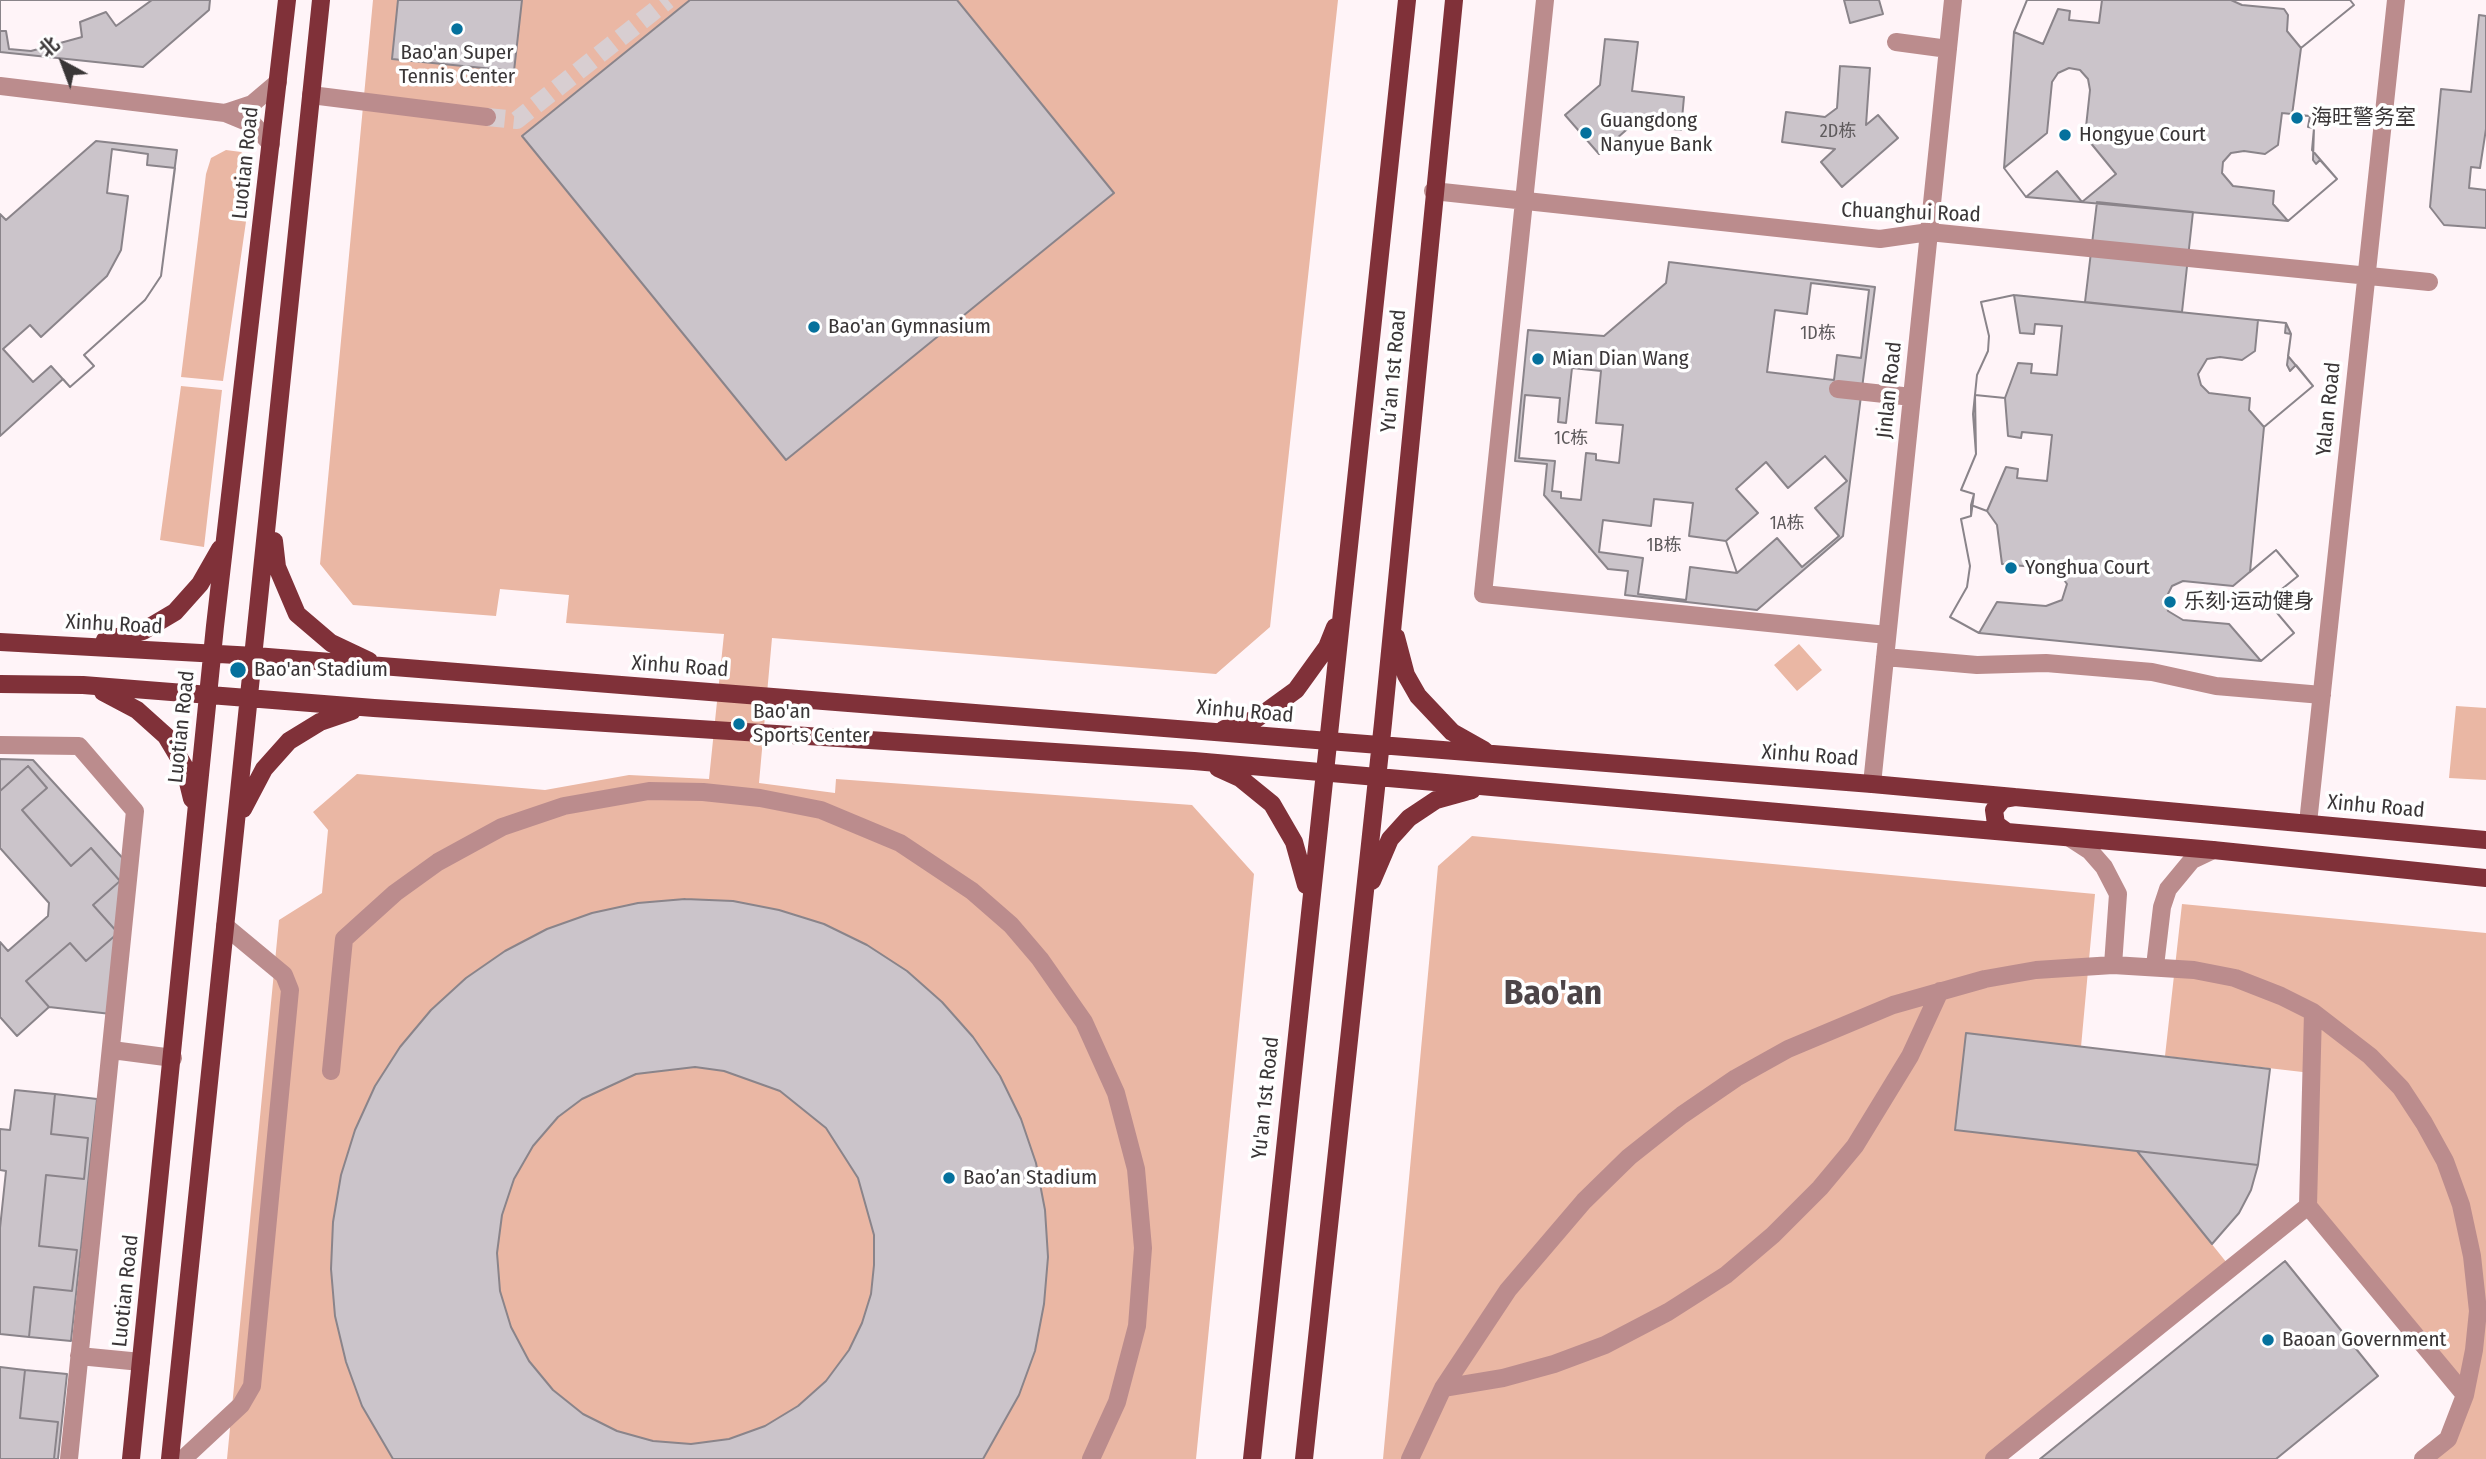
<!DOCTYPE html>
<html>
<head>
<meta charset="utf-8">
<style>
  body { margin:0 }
  #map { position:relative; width:2486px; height:1459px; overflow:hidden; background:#fff4f8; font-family:"Fira Sans Condensed","Noto Sans SC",sans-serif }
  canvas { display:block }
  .north { position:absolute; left:28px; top:28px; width:70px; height:70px; -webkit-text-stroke:5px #fff; paint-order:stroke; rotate:319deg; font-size:19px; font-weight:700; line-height:28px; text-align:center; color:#3a3637 }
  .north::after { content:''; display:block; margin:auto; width:24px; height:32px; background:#3a3637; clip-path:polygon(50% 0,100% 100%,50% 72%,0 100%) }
</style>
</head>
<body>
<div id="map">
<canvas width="2486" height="1459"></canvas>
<div class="north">北</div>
</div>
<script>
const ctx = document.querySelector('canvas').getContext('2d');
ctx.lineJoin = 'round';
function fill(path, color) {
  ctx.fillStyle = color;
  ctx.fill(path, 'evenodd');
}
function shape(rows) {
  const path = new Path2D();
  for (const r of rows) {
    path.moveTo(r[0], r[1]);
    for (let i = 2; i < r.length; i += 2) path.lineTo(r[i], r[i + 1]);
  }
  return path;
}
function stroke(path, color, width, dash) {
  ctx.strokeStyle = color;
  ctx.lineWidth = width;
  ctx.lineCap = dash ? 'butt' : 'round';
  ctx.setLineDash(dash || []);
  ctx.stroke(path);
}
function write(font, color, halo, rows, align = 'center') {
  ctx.font = font + ' "Fira Sans Condensed","Noto Sans SC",sans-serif';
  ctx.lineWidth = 7;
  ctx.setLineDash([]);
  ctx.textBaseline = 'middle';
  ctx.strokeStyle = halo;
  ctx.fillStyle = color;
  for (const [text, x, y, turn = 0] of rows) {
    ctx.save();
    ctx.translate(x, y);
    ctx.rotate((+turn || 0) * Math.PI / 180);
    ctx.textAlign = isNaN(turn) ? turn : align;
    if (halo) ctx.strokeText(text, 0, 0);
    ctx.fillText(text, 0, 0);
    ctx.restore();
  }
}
const green = shape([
  [373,0,1338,0,1270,627,1216,674,772,638,759,783,835,793,836,779,1192,805,1254,874,1196,1459,227,1459,279,920,322,893,328,830,313,812,357,774,545,790,629,775,709,779,724,634,566,623,569,595,500,589,496,616,353,605,320,564],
  [226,150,241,152,247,157,253,173,223,381,181,377,206,174,211,158],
  [181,386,222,390,204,547,160,540],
  [1799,644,1822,670,1797,691,1774,665],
  [2456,706,2486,708,2486,780,2449,778],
  [1472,836,2095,894,2081,1047,1966,1033,1955,1129,2137,1151,2231,1268,1994,1459,1383,1459,1438,866],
  [2182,904,2486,933,2486,1459,2423,1459,2448,1439,2464,1395,2308,1206,2311,1073,2165,1056]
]);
const building = shape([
  [0,0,152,0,116,26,106,12,80,22,82,37,31,51,9,49,6,31,0,31,0,0],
  [0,0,210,0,209,10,143,67,0,52,0,0],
  [398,0,522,0,514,71,392,59,398,0],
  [690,0,957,0,1114,193,786,460,522,136,690,0],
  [1844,0,1879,0,1883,14,1850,23,1844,0],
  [2027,0,2350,0,2354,5,2301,48,2292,115,2310,116,2308,127,2314,128,2312,150,2337,179,2288,221,2026,197,2004,168,2014,32,2027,0],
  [2027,0,2102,0,2099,23,2069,20,2070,11,2058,9,2043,44,2014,32,2027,0],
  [2231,0,2350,0,2354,5,2301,48,2287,31,2288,15,2284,9,2242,5,2231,0],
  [2479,15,2486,16,2486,129,2480,168,2471,167,2469,188,2486,190,2486,228,2444,225,2430,207,2441,89,2471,92,2479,15],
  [1605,39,1638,42,1632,91,1684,97,1681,130,1633,124,1599,154,1565,115,1600,85,1605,39],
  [1840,66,1870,68,1866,125,1878,115,1898,138,1842,187,1821,162,1835,149,1782,142,1786,112,1825,117,1837,108,1840,66],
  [2069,68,2080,70,2088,79,2090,90,2085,136,2116,174,2082,202,2057,171,2026,197,2004,168,2047,133,2052,82,2058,73,2069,68],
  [2282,113,2310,116,2308,127,2314,128,2313,160,2316,164,2320,160,2337,179,2288,221,2273,204,2274,191,2233,186,2222,173,2223,162,2231,153,2244,151,2265,154,2278,145,2282,113],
  [96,141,177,150,161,276,145,300,84,355,94,366,70,387,63,379,0,436,0,214,6,220,96,141],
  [112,149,148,154,147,165,175,168,161,276,145,300,84,355,94,366,70,387,51,366,33,382,3,349,30,325,41,337,107,276,121,250,128,196,107,193,112,149],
  [2097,202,2193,212,2182,312,2085,302,2097,202],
  [1669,262,1875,287,1843,536,1757,610,1625,595,1628,571,1608,569,1544,495,1547,464,1515,461,1528,330,1604,336,1666,283,1669,262],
  [1811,283,1869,290,1861,358,1837,355,1834,380,1767,372,1775,310,1807,314,1811,283],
  [2014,295,2286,323,2291,334,2288,356,2313,386,2264,427,2250,572,2276,550,2298,576,2267,601,2294,633,2261,661,1979,633,1950,617,1967,587,1970,566,1961,519,1971,516,1974,494,1961,490,1976,454,1973,414,1977,375,1988,351,1989,336,1981,302,2014,295],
  [2014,295,2020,333,2034,334,2035,324,2062,326,2057,375,2031,373,2032,364,2018,363,2005,398,1975,395,1977,375,1988,351,1989,336,1981,302,2014,295],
  [2258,320,2286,323,2285,333,2291,334,2287,365,2290,371,2296,365,2313,386,2264,427,2249,410,2250,398,2209,393,2201,385,2198,374,2207,359,2220,357,2242,360,2255,351,2258,320],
  [1572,368,1601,371,1596,423,1623,425,1619,463,1596,460,1596,454,1586,453,1581,500,1561,498,1561,492,1552,491,1555,461,1519,458,1525,395,1560,398,1558,422,1566,423,1572,368],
  [1975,395,2005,398,2008,436,2021,438,2022,432,2052,435,2047,481,2017,478,2018,469,2006,467,1987,511,1971,505,1974,494,1961,490,1976,454,1975,395],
  [1825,456,1847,481,1815,508,1839,536,1802,567,1777,538,1737,573,1726,541,1758,513,1736,489,1766,462,1788,488,1825,456],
  [1654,499,1693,503,1689,536,1726,541,1737,573,1690,567,1686,600,1638,594,1643,558,1599,552,1603,520,1651,526,1654,499],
  [1971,505,1987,511,1997,525,2002,564,2056,569,2067,584,2062,600,2046,606,1997,602,1979,633,1950,617,1967,587,1970,566,1961,519,1971,516,1971,505],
  [2276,550,2298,576,2267,601,2294,633,2261,661,2229,624,2183,620,2168,611,2165,600,2172,586,2183,581,2233,586,2276,550],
  [0,759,33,760,128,864,111,1014,49,1007,26,981,70,943,86,961,118,933,93,905,120,881,91,848,71,866,22,810,47,788,28,766,0,791,0,759],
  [28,766,47,788,22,810,71,866,91,848,120,881,93,905,118,933,86,961,70,943,26,981,49,1007,17,1036,0,1017,0,942,8,951,48,916,49,903,0,848,0,791,28,766],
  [685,899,733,901,779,910,824,924,867,945,907,971,942,1002,973,1037,1000,1076,1021,1119,1036,1163,1045,1210,1048,1257,1044,1304,1035,1351,1019,1395,983,1459,393,1459,362,1406,346,1362,335,1316,331,1269,333,1222,341,1175,355,1130,375,1086,400,1047,431,1010,466,978,505,951,547,929,592,913,638,903,685,899],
  [695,1067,724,1071,780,1091,826,1128,858,1178,874,1235,874,1265,871,1294,862,1323,849,1350,826,1381,798,1406,765,1426,729,1439,691,1444,653,1441,617,1431,583,1414,553,1390,529,1361,511,1327,500,1291,497,1253,502,1215,514,1179,533,1146,558,1117,582,1099,636,1074,695,1067],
  [1966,1033,2270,1069,2258,1165,1955,1130,1966,1033],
  [15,1090,55,1094,51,1134,88,1138,84,1179,46,1175,39,1246,77,1250,72,1291,34,1287,29,1337,0,1334,0,1228,6,1171,0,1170,0,1129,10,1130,15,1090],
  [55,1094,97,1099,71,1341,29,1337,34,1287,72,1291,77,1250,39,1246,46,1175,84,1179,88,1138,51,1134,55,1094],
  [2137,1151,2258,1165,2251,1190,2239,1213,2212,1244,2137,1151],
  [2285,1261,2378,1376,2276,1459,2040,1459,2285,1261],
  [0,1367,25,1370,20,1418,58,1422,54,1459,0,1459,0,1367],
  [25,1370,67,1374,58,1459,54,1459,58,1422,20,1418,25,1370]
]);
const minorTunnel = shape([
  [487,117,517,120,668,0]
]);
const minor = shape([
  [1545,0,1483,594,1887,635],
  [1896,42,1948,49],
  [0,86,225,113,254,125,271,144],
  [311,95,487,117],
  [225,113,252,104,278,82],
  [1433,191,1880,239,1929,232,2429,282],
  [1838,389,1912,397],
  [1885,657,1977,665,2046,663,2152,672,2216,686,2322,695],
  [0,745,79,746,135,811,69,1459],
  [1872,784,1953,0],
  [2308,823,2396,0],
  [2070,838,2090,851,2104,867,2118,894,2113,965],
  [2155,966,2162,907,2168,889,2192,860,2213,850],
  [112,1050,173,1058],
  [331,1071,344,939,395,893,438,862,502,827,564,806,649,791,703,792,760,798,821,810,900,843,972,891,1011,925,1040,959,1084,1022,1116,1093,1136,1169,1143,1248,1137,1326,1117,1402,1091,1459],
  [2308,1206,2465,1395],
  [79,1356,141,1362],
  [1443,1388,1503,1378,1554,1364,1605,1345,1668,1312,1726,1275,1773,1235,1820,1188,1855,1146,1910,1056,1940,991],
  [183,1459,241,1405,252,1386,290,990,284,975,225,926],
  [1410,1459,1443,1388,1508,1290,1584,1201,1629,1157,1682,1115,1736,1078,1788,1049,1893,1005,1985,979,2036,970,2113,965,2194,970,2235,978,2281,996,2313,1012,2370,1056,2401,1088,2424,1123,2445,1161,2461,1205,2472,1256,2478,1311,2474,1350,2465,1395,2448,1439,2423,1459],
  [1994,1459,2308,1206,2313,1012]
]);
const major = shape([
  [274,541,277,567,297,614,331,643,369,661],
  [1396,637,1406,675,1418,696,1452,732,1484,750],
  [105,640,143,631,175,612,200,584,220,549],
  [0,642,255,656,836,702,1872,784,2486,840],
  [0,684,83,685,374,708,1194,761,2213,850,2486,878],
  [103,692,137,710,166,736,184,766,192,799],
  [1224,729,1256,719,1296,690,1327,647,1335,627],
  [1218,768,1240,778,1272,804,1294,842,1306,885],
  [243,809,264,769,289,741,320,722,352,711],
  [2007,832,1996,824,1994,810,2003,799,2015,797],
  [1372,881,1390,839,1409,818,1436,800,1472,790],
  [131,1459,215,626,287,0],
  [170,1459,321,0],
  [1252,1459,1407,0],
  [1304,1459,1383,723,1454,0]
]);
const markers = [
  [457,29,7,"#05719d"],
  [2297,118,7,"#05719d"],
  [1586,133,7,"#05719d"],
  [2065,135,7,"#05719d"],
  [814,327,7,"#05719d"],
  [1538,359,7,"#05719d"],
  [2011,568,7,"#05719d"],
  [2170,602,7,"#05719d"],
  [238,670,9,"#05719d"],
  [739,724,7,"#05719d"],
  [949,1178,7,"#05719d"],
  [2268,1340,7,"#05719d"]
];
const numberNames = [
  ["2D栋",1838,132],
  ["1D栋",1818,334],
  ["1C栋",1571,439],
  ["1A栋",1787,524],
  ["1B栋",1664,546]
];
const poiNames = [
  ["Bao'an Super",457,53,"center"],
  ["Tennis Center",457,77,"center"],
  ["海旺警务室",2311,118],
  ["Guangdong",1600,121],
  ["Nanyue Bank",1600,145],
  ["Hongyue Court",2079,135],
  ["Bao'an Gymnasium",828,327],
  ["Mian Dian Wang",1552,359],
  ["Yonghua Court",2025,568],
  ["乐刻·运动健身",2184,602],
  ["Bao'an Stadium",254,670],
  ["Bao'an",753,712],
  ["Sports Center",753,736],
  ["Bao’an Stadium",963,1178],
  ["Baoan Government",2282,1340]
];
const streetNames = [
  ["Luotian Road",246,163,-84],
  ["Chuanghui Road",1911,213,2],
  ["Yu’an 1st Road",1394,371,-85],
  ["Jinlan Road",1890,390,-84],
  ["Yalan Road",2329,409,-84],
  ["Xinhu Road",114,625,3],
  ["Xinhu Road",680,667,4],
  ["Xinhu Road",1245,712,5],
  ["Luotian Road",182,727,-84],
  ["Xinhu Road",1810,756,4],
  ["Xinhu Road",2376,807,5],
  ["Yu'an 1st Road",1266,1098,-84],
  ["Luotian Road",126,1291,-84]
];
const townNames = [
  ["Bao'an",1553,994]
];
fill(green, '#eab7a4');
fill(building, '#cbc4ca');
stroke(building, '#8a848a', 2);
stroke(minorTunnel, '#d8ced1', 18, [18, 9]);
stroke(minor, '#bb8c8d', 18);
stroke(major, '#803139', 18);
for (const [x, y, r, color] of markers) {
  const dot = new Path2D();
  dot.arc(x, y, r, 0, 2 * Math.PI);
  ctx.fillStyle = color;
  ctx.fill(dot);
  stroke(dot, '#fff', 2.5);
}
write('18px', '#5e5a5c', null, numberNames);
write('21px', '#3a3637', '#fff', poiNames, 'left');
write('21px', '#3a3637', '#fff', streetNames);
write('bold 35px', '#4d4548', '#fff', townNames);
</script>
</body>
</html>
